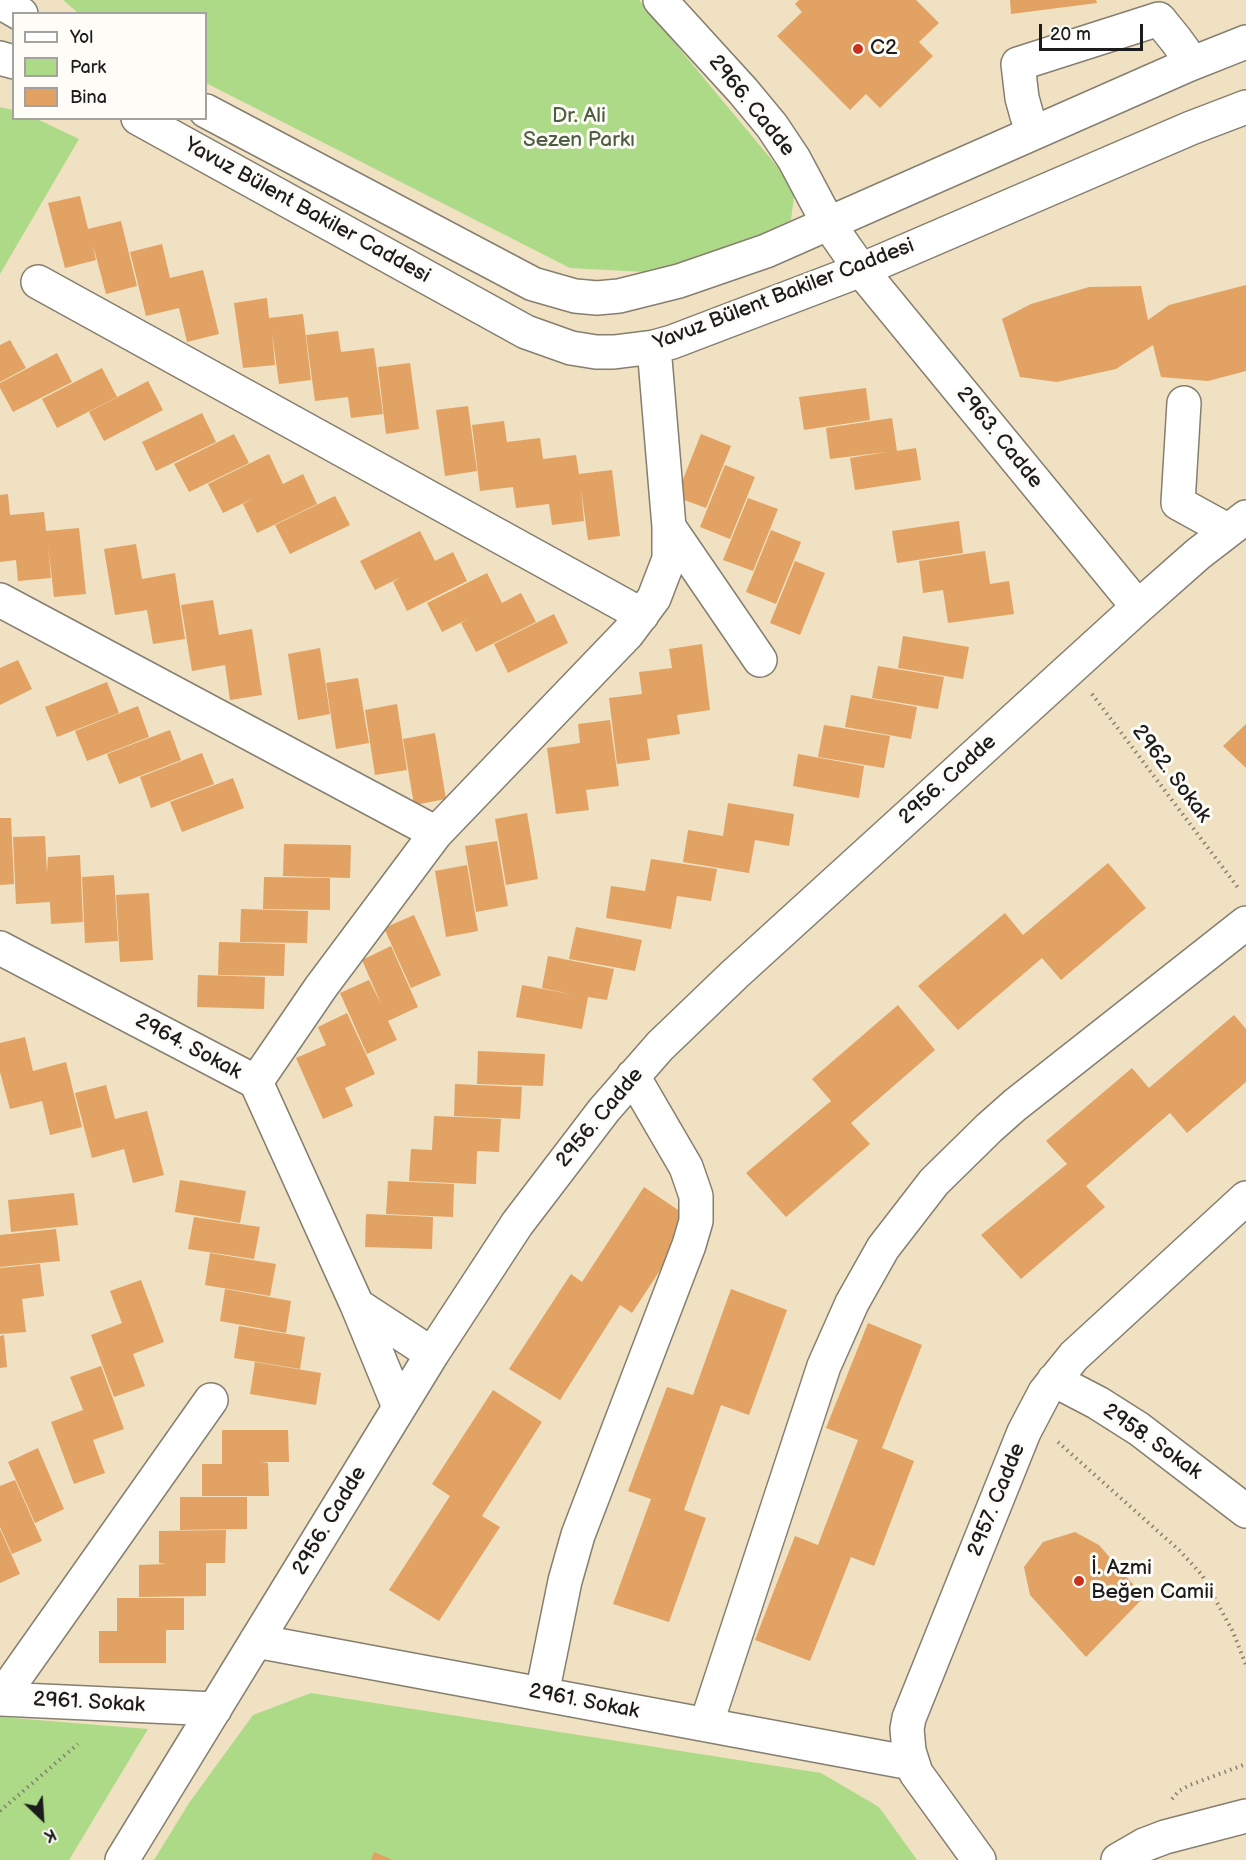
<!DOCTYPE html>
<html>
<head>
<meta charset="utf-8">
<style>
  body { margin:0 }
  #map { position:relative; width:1246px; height:1860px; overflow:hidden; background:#efe1c2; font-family:"Balsamiq Sans",sans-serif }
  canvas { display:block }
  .legend { position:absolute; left:12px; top:12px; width:195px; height:108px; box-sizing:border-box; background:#fdfcf7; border:2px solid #a3a29f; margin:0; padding:8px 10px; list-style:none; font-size:18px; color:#1c1c1c }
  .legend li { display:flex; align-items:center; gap:12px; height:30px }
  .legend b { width:30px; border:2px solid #a3a29f }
  .north { position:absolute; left:12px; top:1788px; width:60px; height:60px; -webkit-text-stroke:4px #fdfcf7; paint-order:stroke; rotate:155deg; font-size:16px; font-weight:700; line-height:24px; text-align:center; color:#1c1c1c }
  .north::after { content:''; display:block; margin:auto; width:21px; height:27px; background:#1c1c1c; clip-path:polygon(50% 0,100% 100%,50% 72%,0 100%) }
  .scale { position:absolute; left:1039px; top:24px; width:104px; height:27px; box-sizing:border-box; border:3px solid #1c1c1c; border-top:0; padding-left:8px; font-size:18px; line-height:21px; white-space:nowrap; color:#1c1c1c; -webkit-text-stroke:4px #fdfcf7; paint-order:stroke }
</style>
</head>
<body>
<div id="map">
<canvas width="1246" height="1860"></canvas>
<ul class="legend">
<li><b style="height:8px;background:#fff"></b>Yol</li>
<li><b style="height:16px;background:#acda87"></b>Park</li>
<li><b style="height:16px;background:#e1a263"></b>Bina</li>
</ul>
<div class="north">K</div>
<div class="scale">20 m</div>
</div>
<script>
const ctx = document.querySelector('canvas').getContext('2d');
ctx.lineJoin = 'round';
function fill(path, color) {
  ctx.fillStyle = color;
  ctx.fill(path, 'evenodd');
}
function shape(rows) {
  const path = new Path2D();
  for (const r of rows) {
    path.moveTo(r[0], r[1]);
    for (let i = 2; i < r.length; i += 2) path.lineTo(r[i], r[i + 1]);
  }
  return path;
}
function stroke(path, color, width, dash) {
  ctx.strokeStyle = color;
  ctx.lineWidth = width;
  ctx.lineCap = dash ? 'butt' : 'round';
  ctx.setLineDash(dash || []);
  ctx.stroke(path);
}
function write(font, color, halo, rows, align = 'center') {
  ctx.font = font + ' "Balsamiq Sans",sans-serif';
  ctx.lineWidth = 6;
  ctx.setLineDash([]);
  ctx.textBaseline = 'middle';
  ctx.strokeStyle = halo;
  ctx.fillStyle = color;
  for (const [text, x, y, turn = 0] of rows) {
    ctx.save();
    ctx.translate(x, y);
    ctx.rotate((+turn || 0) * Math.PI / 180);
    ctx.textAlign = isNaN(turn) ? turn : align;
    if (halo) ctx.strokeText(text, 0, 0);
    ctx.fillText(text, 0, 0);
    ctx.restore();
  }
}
const green = shape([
  [63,0,639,0,795,188,791,220,726,250,646,272,570,268,206,83,206,14,78,13],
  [0,107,13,110,14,118,37,119,79,139,0,274],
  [311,1693,821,1773,879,1807,917,1860,154,1860,189,1803,253,1715],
  [0,1717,148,1729,69,1860,0,1860]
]);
const building = shape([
  [799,0,916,0,939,23,919,42,933,56,880,108,866,94,850,110,777,36,802,12,795,4],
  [1010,0,1096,0,1097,3,1011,14],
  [80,196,88,229,121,221,137,286,106,294,93,245,96,260,65,268,48,203],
  [162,244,170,278,203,270,219,334,187,342,179,308,146,316,130,252],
  [1246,285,1246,371,1208,381,1161,377,1153,345,1116,369,1057,382,1020,377,1002,319,1031,304,1089,287,1141,286,1148,320,1169,305],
  [267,298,269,318,303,314,311,380,279,384,272,333,275,365,243,368,234,303],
  [338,331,341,352,374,348,383,414,351,418,348,397,315,401,306,335],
  [10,340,26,368,0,382,0,345],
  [57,353,72,382,13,412,0,388,0,383],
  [410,363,419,429,386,434,378,367],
  [102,368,117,397,57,428,42,399],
  [148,381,163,410,104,441,89,412],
  [866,388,870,420,804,430,799,397],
  [468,406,477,471,445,476,436,410],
  [202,413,216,442,156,471,142,442],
  [892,418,897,451,916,448,921,480,855,490,850,458,886,452,830,459,826,428],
  [504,421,507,442,540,438,543,459,576,455,579,474,612,470,620,536,588,540,581,489,584,521,552,525,549,504,516,508,513,487,480,491,472,425],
  [234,434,249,463,189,492,174,464],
  [701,434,731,446,706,508,676,497],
  [269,454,283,484,303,474,317,504,257,533,243,504,254,498,223,513,208,484],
  [725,465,755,477,730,539,700,527],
  [8,494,10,515,44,512,46,531,79,528,86,594,54,597,48,545,51,578,18,581,16,560,0,562,0,495],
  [335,496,350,525,290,554,275,525],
  [748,498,778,509,753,571,723,560],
  [959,521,963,553,897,563,892,531],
  [771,530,801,542,776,604,746,592],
  [420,531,435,561,453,552,467,581,407,611,393,582,401,577,375,590,360,561],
  [136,544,142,579,175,573,185,639,153,644,147,610,115,615,104,549],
  [985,551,990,584,1009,581,1014,614,948,623,943,590,923,593,919,561],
  [795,561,825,573,800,635,770,623],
  [487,573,502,603,521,593,536,622,476,652,461,623,472,617,442,632,427,603],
  [213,600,219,635,252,629,262,695,230,700,225,665,192,671,181,605],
  [554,614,568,643,508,673,494,644],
  [903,636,969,647,963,679,898,668],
  [702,644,710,710,677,715,680,734,647,739,650,760,617,764,609,698,642,694,639,672,672,668,669,649],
  [320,648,330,714,298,720,288,654],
  [18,660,32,689,0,705,0,668],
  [878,666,944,677,938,709,872,698],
  [358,678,369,743,336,749,326,683],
  [107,682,119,713,57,737,45,707],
  [851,695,917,707,911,739,845,727],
  [397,704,407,770,375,775,365,710],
  [138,706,149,737,87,761,75,731],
  [610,720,619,786,586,790,589,810,556,814,547,748,580,743,578,724],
  [1246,724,1246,768,1223,746],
  [824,725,890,736,884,768,818,757],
  [170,730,181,760,119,784,107,754],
  [435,733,446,799,414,805,403,739],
  [202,753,214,784,151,808,140,777],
  [798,754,864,766,859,798,793,786],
  [233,778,244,808,182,832,170,802],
  [728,803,794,814,789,846,755,840,749,873,683,862,688,830,723,836],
  [527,813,538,879,506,885,495,819],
  [0,818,11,818,14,884,0,885],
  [45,836,47,873,48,857,80,855,83,922,51,924,50,902,16,904,13,837],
  [497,841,508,906,476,912,465,846],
  [284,844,351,845,350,878,283,876],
  [651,859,717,869,711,901,677,896,671,929,606,918,611,886,645,891],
  [1108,863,1146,908,1061,980,1042,958,958,1030,918,986,1005,913,1023,935],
  [467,865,478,931,446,937,435,871],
  [114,875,118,941,85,943,82,877],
  [264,877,330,878,330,910,263,909],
  [149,893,153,960,120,962,116,895],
  [241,909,308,911,307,943,240,942],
  [414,915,441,975,411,988,384,928],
  [576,927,642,940,635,971,569,959],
  [219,942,285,944,284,976,218,975],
  [391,946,418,1007,388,1021,397,1040,367,1054,340,993,369,980,382,1006,362,960],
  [548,956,614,969,607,1000,588,997,582,1029,516,1017,522,985,575,995,542,988],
  [198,975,265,977,264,1009,197,1007],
  [898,1005,935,1050,851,1123,870,1144,786,1217,746,1173,831,1101,812,1079],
  [347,1013,375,1074,345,1088,353,1106,323,1119,296,1058,326,1045,318,1027],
  [1234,1015,1246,1029,1246,1082,1187,1133,1170,1113,1086,1186,1105,1207,1021,1279,981,1235,1067,1164,1046,1141,1132,1068,1149,1088],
  [25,1037,33,1071,66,1062,82,1127,50,1135,42,1101,10,1109,0,1072,0,1043],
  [478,1051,545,1054,543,1086,477,1084],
  [455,1084,522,1087,520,1119,454,1116],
  [106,1085,115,1119,147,1111,164,1175,133,1183,124,1149,92,1158,75,1093],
  [434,1116,501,1119,499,1152,477,1151,476,1184,409,1181,411,1149,432,1150],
  [180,1180,246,1191,240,1223,175,1212],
  [388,1181,454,1184,453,1217,386,1214],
  [644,1187,693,1220,632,1313,620,1305,560,1400,509,1369,571,1274,582,1282],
  [74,1193,78,1225,11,1232,8,1200],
  [366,1214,433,1217,432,1249,365,1247],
  [194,1217,260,1227,254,1259,188,1249],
  [56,1229,60,1261,0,1267,0,1235],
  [210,1253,276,1264,270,1296,205,1285],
  [40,1264,44,1296,22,1299,26,1332,0,1334,0,1268],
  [141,1280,164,1342,133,1354,145,1386,114,1397,91,1335,122,1323,110,1291],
  [225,1289,291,1301,286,1333,220,1321],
  [731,1289,787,1310,749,1415,721,1405,684,1510,706,1518,669,1622,613,1604,651,1499,628,1491,667,1387,693,1395],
  [868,1323,922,1345,882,1448,914,1461,874,1566,851,1557,810,1661,755,1640,795,1536,818,1545,858,1440,826,1428],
  [239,1326,305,1337,300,1369,234,1358],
  [4,1335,7,1367,0,1368,0,1336],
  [255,1362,321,1373,316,1405,250,1394],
  [101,1366,124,1429,93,1440,105,1473,74,1484,51,1422,83,1410,70,1377],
  [493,1390,542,1422,482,1516,500,1527,439,1621,389,1590,450,1496,432,1484],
  [222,1430,288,1430,289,1462,261,1462,268,1463,269,1496,202,1496,202,1464,222,1464],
  [38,1448,64,1509,35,1523,8,1462],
  [15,1480,42,1541,12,1554,0,1527,0,1486],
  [180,1497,247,1497,247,1529,180,1530],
  [0,1529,20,1574,0,1583],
  [226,1530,225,1563,206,1563,206,1596,139,1597,139,1565,166,1564,159,1563,159,1531],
  [1075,1532,1099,1545,1144,1597,1086,1657,1030,1595,1024,1567,1043,1542],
  [117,1598,184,1598,184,1630,166,1630,166,1663,99,1663,99,1631,117,1631],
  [374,1852,393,1860,371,1860]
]);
const path = shape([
  [1092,694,1239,889],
  [1058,1442,1179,1550,1202,1575,1233,1632,1246,1665],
  [1172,1799,1179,1791,1190,1785,1246,1764],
  [0,1811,78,1744]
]);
const minor = shape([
  [660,0,743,91,772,126,794,159,828,223,861,270,1138,607],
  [0,2,21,14],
  [0,58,14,62],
  [206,111,533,284,575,296,597,298,619,296,679,281,766,251,1188,65,1246,42],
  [138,118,526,332,571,348,596,352,614,352,654,347,672,342,861,270,1191,128,1246,107],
  [1035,132,1027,116,1022,98,1018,64,1159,19,1176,40,1184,51,1188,65],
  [38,282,642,615],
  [1184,403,1178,503,1227,530],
  [669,527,760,660],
  [0,600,436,833],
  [0,948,256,1082,357,1305,399,1407],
  [256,1082,321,987,436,833,628,633,654,598,669,559,669,527,654,347],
  [357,1305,432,1354],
  [1054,1380,1098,1403,1139,1429,1246,1511],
  [256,1641,911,1763],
  [542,1694,565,1581,578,1535,689,1245,696,1221,696,1196,686,1167,633,1076],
  [0,1699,211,1400],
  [0,1699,215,1709],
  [706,1725,824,1366,852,1303,883,1248,934,1182,989,1128,1015,1105,1246,923],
  [122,1860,432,1354,517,1224,604,1110,660,1046,735,974,1138,607,1198,554,1246,517],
  [979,1860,916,1773,909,1751,907,1729,909,1718,1024,1432,1045,1392,1074,1356,1246,1198],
  [1118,1860,1144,1845,1165,1837,1246,1816]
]);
const markers = [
  [858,49,6,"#c8321e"],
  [1079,1581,6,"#c8321e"]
];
const poiNames = [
  ["C2",870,49],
  ["İ. Azmi",1091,1569],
  ["Beğen Camii",1091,1593]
];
const streetNames = [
  ["2966. Cadde",751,106,51],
  ["Yavuz Bülent Bakiler Caddesi",307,211,29],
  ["Yavuz Bülent Bakiler Caddesi",784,295,-21],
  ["2963. Cadde",999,438,51],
  ["2962. Sokak",1171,774,53],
  ["2956. Cadde",948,780,-42],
  ["2964. Sokak",188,1047,28],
  ["2956. Cadde",600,1118,-50],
  ["2958. Sokak",1152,1442,35],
  ["2957. Cadde",997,1500,-68],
  ["2956. Cadde",330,1521,-59],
  ["2961. Sokak",584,1702,11],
  ["2961. Sokak",89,1703,3]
];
const parkNames = [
  ["Dr. Ali",579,117],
  ["Sezen Parkı",579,141]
];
fill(green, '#acda87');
fill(building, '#e1a263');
stroke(minor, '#867e6f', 36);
stroke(path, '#867e6f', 4, [1.5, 4.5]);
stroke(minor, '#fff', 33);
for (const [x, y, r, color] of markers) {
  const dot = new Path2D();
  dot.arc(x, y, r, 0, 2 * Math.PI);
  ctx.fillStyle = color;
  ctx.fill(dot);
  stroke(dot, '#fdfcf7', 2);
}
write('21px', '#1c1c1c', '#fdfcf7', poiNames, 'left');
write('21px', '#1c1c1c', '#fdfcf7', streetNames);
write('21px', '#4e5e41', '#fdfcf7', parkNames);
</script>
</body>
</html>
